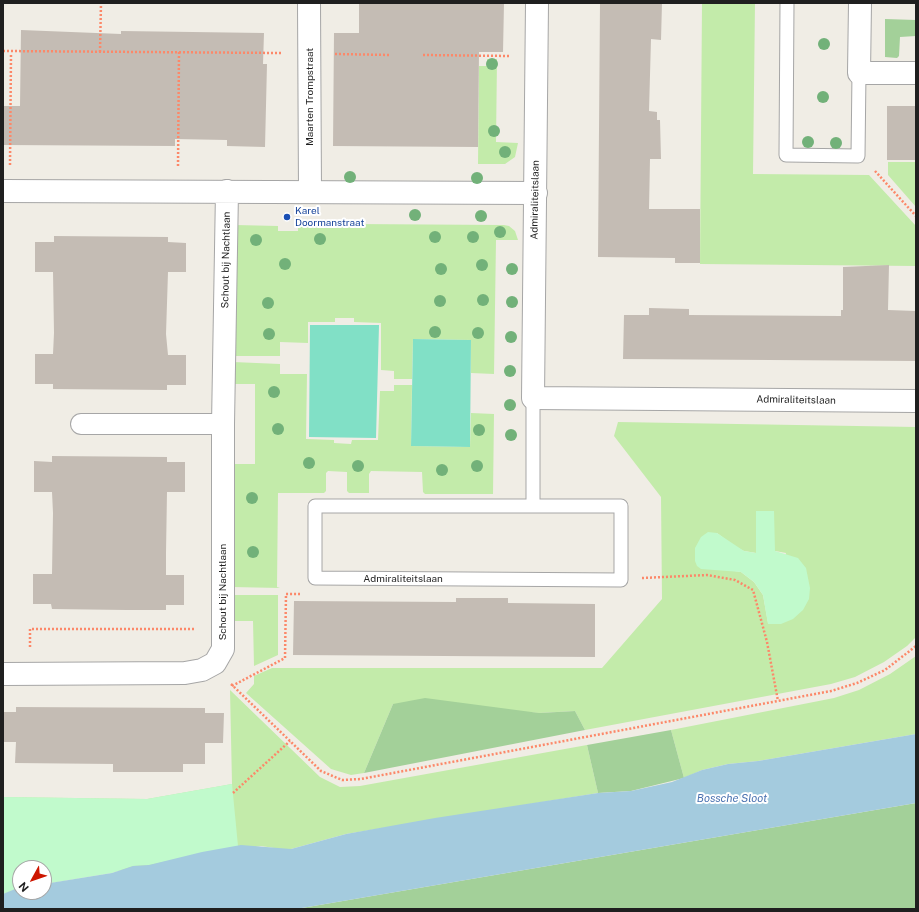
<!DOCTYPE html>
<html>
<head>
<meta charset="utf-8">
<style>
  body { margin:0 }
  #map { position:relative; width:919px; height:912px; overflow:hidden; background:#f0ede5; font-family:"Public Sans",sans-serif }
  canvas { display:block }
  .frame { position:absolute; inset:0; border:4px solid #1f1f1f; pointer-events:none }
  .north { position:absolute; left:12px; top:860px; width:40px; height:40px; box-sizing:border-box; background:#fff; border:1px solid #a5a5a5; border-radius:50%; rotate:230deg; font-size:11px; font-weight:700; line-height:16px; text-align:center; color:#1f1f1f }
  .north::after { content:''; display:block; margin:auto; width:14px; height:18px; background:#cd1600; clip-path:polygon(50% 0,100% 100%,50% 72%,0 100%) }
</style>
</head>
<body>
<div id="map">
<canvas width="919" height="912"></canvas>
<div class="frame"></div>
<div class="north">N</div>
</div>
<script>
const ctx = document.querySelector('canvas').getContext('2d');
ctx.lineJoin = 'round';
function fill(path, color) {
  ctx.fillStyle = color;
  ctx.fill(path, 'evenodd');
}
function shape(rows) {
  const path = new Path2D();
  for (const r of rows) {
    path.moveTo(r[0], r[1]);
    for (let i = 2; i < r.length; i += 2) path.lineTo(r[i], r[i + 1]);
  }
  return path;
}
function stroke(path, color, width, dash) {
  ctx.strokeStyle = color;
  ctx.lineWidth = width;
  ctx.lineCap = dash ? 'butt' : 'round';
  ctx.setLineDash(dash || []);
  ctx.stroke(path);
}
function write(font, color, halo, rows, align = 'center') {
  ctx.font = font + ' "Public Sans",sans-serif';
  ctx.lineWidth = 4;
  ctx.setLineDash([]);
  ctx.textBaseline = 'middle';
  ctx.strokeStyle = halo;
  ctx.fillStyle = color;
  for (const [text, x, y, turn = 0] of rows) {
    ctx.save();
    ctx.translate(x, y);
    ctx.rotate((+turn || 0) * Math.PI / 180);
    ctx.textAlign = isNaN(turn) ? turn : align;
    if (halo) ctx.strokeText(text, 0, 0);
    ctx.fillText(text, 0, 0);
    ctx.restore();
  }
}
const grass = shape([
  [702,3,755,3,753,174,869,175,916,226,916,266,700,264],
  [487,59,497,59,496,142,518,143,515,157,505,164,478,164,479,66,487,66],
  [888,162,916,162,916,207,888,175],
  [353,224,504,225,509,226,515,231,518,240,496,240,494,374,471,373,471,340,413,339,412,379,394,379,394,371,381,370,381,323,354,322,354,318,335,318,335,322,308,322,308,343,280,342,280,356,233,356,236,225,278,226,278,231,298,231,298,225,353,226],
  [233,362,280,364,280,374,307,374,306,439,334,440,334,443,351,444,352,440,378,440,380,391,394,391,394,385,412,385,411,446,470,447,471,413,494,414,493,494,425,494,423,492,422,472,371,471,369,474,369,493,349,493,347,491,347,472,328,471,326,473,326,491,324,493,278,493,277,587,280,588,232,587,233,464,255,464,255,384,234,384],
  [618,422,916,427,916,637,907,646,884,662,855,677,831,684,585,730,575,711,539,713,393,704,364,773,351,775,331,769,246,693,254,684,254,676,272,668,602,668,662,599,661,497,614,436],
  [756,511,775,551,786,553,768,623,763,595,754,582,741,572,722,569,717,533,735,547,744,551,756,553],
  [232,595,278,595,278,655,254,666,253,621,234,621],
  [916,656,916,734,758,761,728,764,702,770,684,778,671,730,834,698,859,690,890,674],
  [230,690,320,777,340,787,360,786,587,745,598,793,346,834,291,849,281,849,261,846,44,884,44,868,20,868,20,887,3,894,3,797,147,799,232,784]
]);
const forest = shape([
  [885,19,916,20,916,36,900,37,899,56,897,58,885,57],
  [425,698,539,713,575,711,585,730,364,773,393,704],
  [671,730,684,778,631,791,598,793,587,745],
  [916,803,916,909,296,909]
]);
const park = shape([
  [756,511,774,511,775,551,798,558,806,568,810,588,809,599,803,610,793,619,781,624,768,624,763,595,754,582,741,572,701,569,697,566,695,561,695,548,701,537,708,532,717,533,744,551,756,553],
  [232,784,238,846,149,865,133,866,112,873,44,884,44,868,20,868,20,887,3,894,3,797,147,799]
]);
const pitch = shape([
  [310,325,379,325,376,438,309,437],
  [413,339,471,340,470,447,411,446]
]);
const water = shape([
  [916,734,916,803,296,909,3,909,3,894,20,887,20,892,44,892,44,884,112,873,133,866,149,865,202,852,241,845,291,849,346,834,435,818,598,793,631,791,672,782,702,770,728,764,758,761]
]);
const building = shape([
  [359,3,504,3,503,52,479,52,478,147,333,146,334,33,359,33],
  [600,3,662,3,661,40,651,39,649,111,657,112,657,120,660,120,661,159,650,159,649,209,700,209,700,263,675,263,675,258,598,257],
  [21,30,121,34,121,31,264,33,263,64,267,64,265,147,227,146,227,140,175,139,175,146,3,145,3,106,20,106],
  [887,106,916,106,916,160,887,160],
  [54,236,168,237,168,242,186,243,186,272,168,272,166,334,168,355,186,355,186,385,167,385,167,390,53,389,53,384,35,384,35,354,53,354,54,333,53,272,35,272,35,242,54,242],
  [889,265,888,310,916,311,916,361,623,359,624,315,649,315,649,308,689,309,689,315,841,316,841,310,843,310,843,267],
  [52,456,167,457,167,462,185,462,185,492,167,492,166,553,166,575,184,575,184,605,166,605,166,610,126,610,52,609,51,604,33,604,33,574,52,574,53,513,52,492,34,492,34,461,52,462],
  [456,598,508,598,508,603,595,604,595,657,293,655,294,601,456,602],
  [16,707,205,708,205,713,224,713,223,743,205,743,205,764,183,764,183,772,113,772,113,764,15,763,16,742,3,742,3,712,16,712]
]);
const path = shape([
  [3,51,282,53],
  [100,52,101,3],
  [335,54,391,55],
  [423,55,510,56],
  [10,165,11,54],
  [178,166,179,52],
  [875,171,916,216],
  [642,578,707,575,735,580,753,590,767,642,778,701],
  [30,647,30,629,196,629],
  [231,684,321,771,342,780,361,779,831,691,857,683,885,670,916,646],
  [232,686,285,658,286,594,300,594],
  [233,793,290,741]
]);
const service = shape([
  [787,3,786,155,858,156,859,73],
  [533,398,533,506,621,506,621,580,315,578,315,506,533,506]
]);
const pedestrian = shape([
  [81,424,223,424]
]);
const minor = shape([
  [309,3,310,192],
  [537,3,533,398,916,401],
  [860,3,859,73,916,73],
  [3,191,536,193],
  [3,674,185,673,202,670,215,663,223,649,223,424,227,191]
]);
const trees = [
  [824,44],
  [492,64],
  [823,97],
  [494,131],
  [808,142],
  [836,143],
  [505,152],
  [350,177],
  [477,178],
  [415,215],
  [481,216],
  [500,232],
  [435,237],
  [473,237],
  [320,239],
  [256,240],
  [285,264],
  [482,265],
  [441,269],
  [512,269],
  [483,300],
  [440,301],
  [512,302],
  [268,303],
  [435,332],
  [478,333],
  [269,334],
  [511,337],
  [510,371],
  [274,392],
  [510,405],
  [278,429],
  [479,430],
  [511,435],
  [309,463],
  [358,466],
  [477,466],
  [442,470],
  [252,498],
  [253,552]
];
const markers = [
  [287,217,4,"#1a4fb4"]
];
const streetNames = [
  ["Maarten Trompstraat",310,97,-90],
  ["Admiraliteitslaan",535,200,-89],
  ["Schout bij Nachtlaan",226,260,-89],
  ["Admiraliteitslaan",796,400,1],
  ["Admiraliteitslaan",403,579],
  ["Schout bij Nachtlaan",223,592,-90]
];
const transitNames = [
  ["Karel",295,211],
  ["Doormanstraat",295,223]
];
const waterNames = [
  ["Bossche Sloot",732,799]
];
fill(grass, '#c3ebaa');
fill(forest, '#a3d099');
fill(park, '#c1facc');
fill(pitch, '#81e0c6');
fill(water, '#a4cbde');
fill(building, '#c4bcb4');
stroke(service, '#a6a6a6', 15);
stroke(pedestrian, '#a6a6a6', 22);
stroke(minor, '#a6a6a6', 24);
stroke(path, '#fc8869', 2.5, [2, 2]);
stroke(service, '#fff', 13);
stroke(pedestrian, '#fff', 20);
stroke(minor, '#fff', 22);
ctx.fillStyle = '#72b179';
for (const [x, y] of trees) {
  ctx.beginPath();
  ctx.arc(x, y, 6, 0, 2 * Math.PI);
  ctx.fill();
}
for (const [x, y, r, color] of markers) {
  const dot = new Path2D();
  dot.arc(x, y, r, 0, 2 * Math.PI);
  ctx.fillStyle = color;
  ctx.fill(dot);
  stroke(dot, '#fff', 1.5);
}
write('10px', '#1f1f1f', '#fff', streetNames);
write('10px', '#164399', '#fff', transitNames, 'left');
write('italic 11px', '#4971b0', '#fff', waterNames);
</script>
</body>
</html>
